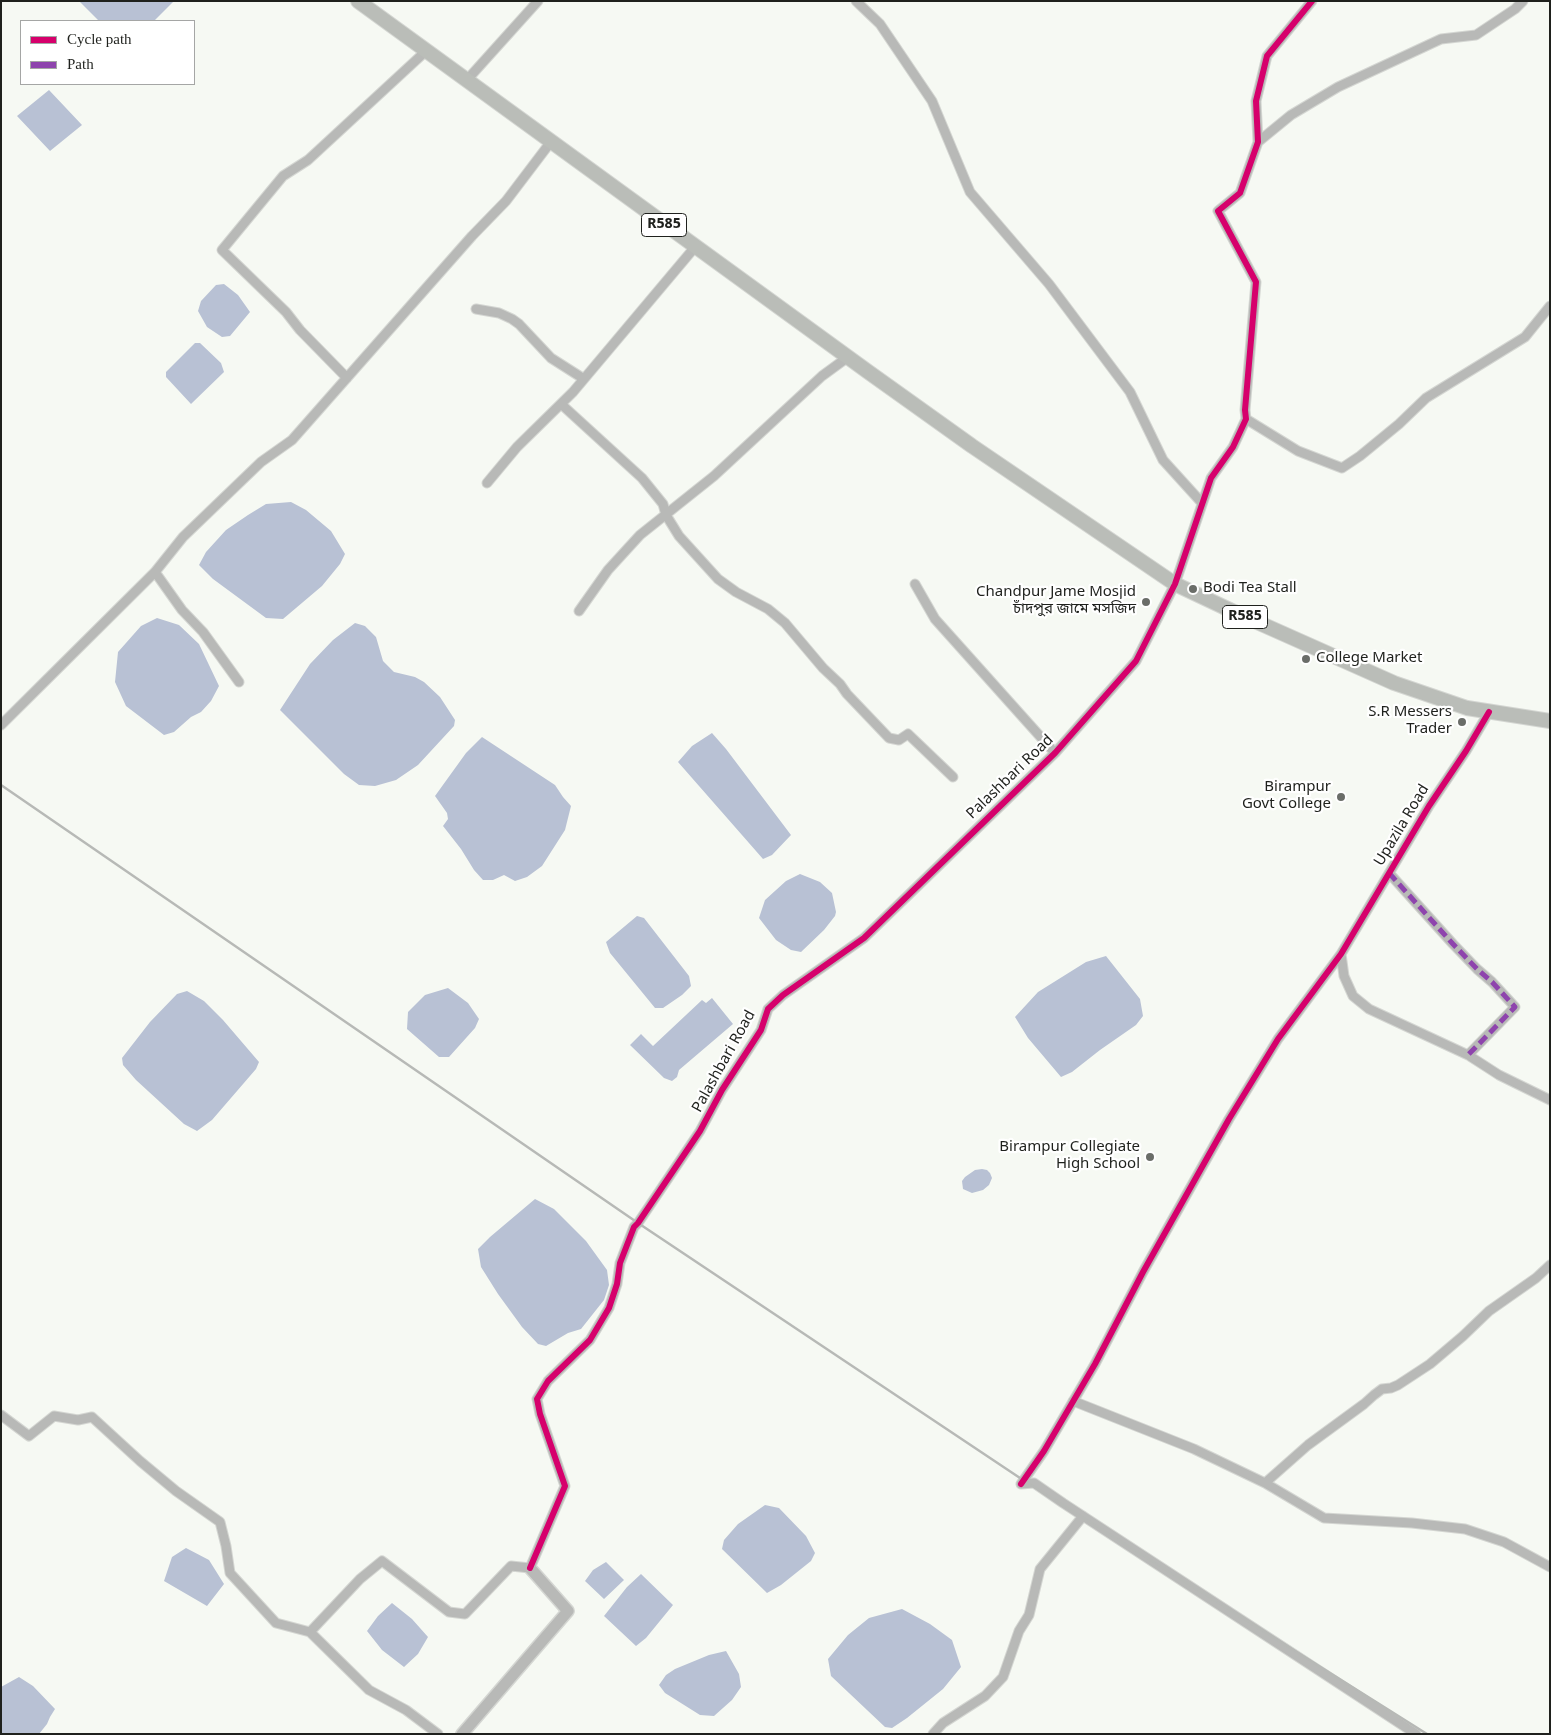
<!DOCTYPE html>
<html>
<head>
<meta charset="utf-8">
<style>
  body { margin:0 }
  #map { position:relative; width:1551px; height:1735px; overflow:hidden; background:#f6f9f3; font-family:Georgia,serif }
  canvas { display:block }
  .frame { position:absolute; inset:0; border:2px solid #1f211d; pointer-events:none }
  .legend { position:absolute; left:20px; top:20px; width:175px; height:65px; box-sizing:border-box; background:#fff; border:1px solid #a5a6a5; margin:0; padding:6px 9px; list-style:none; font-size:15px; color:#1f211d }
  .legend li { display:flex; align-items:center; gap:10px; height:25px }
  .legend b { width:25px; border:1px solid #a5a6a5 }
</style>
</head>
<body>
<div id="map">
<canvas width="1551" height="1735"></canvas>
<div class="frame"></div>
<ul class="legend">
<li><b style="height:6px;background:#d6006c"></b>Cycle path</li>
<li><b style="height:6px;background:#8e44ad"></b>Path</li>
</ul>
</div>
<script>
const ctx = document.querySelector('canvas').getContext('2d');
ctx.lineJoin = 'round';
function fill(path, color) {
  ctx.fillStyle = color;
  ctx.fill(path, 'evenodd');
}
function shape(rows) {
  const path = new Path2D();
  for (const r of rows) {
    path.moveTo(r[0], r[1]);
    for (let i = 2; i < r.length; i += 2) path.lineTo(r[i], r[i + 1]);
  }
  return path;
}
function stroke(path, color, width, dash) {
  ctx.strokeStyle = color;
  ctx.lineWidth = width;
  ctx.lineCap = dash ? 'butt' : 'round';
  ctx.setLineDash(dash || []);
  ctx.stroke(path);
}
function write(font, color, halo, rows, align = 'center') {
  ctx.font = font + ' Georgia,"Noto Sans Bengali",serif';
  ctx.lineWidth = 4.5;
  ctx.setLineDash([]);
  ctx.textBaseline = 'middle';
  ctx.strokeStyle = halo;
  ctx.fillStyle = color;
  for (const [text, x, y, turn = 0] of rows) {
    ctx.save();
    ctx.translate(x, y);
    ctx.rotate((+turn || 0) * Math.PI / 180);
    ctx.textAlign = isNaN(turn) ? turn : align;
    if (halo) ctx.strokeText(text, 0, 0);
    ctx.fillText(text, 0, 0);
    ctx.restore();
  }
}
const water = shape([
  [79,1,174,1,154,21,99,21],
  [49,90,82,125,50,151,17,116],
  [224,284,238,295,250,312,230,336,222,337,207,327,198,311,201,301,216,285],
  [195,343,200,343,221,363,224,372,191,404,166,377,166,372],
  [291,502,306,510,331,531,345,554,340,564,322,586,283,619,266,618,213,579,199,565,206,552,226,530,248,515,266,504],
  [157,618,179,625,199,644,219,686,211,701,201,712,191,717,174,732,164,735,126,706,115,682,118,652,141,626],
  [355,623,365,626,376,637,383,661,394,672,415,677,424,682,440,697,455,720,454,726,418,765,396,780,375,786,359,785,344,774,280,710,310,664,333,640],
  [712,733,726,749,791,835,772,855,763,859,678,762,692,746],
  [482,737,555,785,563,797,571,806,565,830,542,866,527,877,515,881,504,875,493,880,483,880,474,870,461,849,443,826,448,819,447,813,435,796,466,753],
  [800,874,820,882,832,893,836,912,835,916,824,930,801,952,791,950,776,940,759,918,765,900,786,881],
  [637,916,644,918,689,976,691,986,682,995,663,1008,655,1008,610,953,606,942],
  [1106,956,1140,999,1143,1016,1136,1025,1100,1050,1072,1072,1061,1077,1028,1038,1015,1017,1038,992,1086,962],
  [448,988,468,1003,479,1019,475,1028,449,1057,439,1057,407,1029,408,1012,425,995],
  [187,991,204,1001,223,1020,259,1062,256,1069,212,1120,197,1131,184,1124,136,1080,123,1065,122,1058,150,1022,177,994],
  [712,998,733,1024,679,1070,677,1077,672,1081,664,1078,630,1045,641,1034,653,1046,702,1000,706,1003],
  [982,1169,987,1170,990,1173,992,1178,989,1185,983,1190,972,1193,963,1189,962,1181,965,1177,975,1170],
  [535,1199,554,1209,586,1241,607,1270,609,1285,604,1300,581,1329,568,1333,546,1346,538,1344,522,1327,498,1294,481,1267,478,1249,490,1237],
  [765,1505,779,1508,806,1536,815,1553,811,1561,781,1585,767,1593,722,1549,724,1540,738,1524],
  [186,1548,209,1560,224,1584,207,1606,164,1581,172,1557],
  [606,1562,624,1580,604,1599,585,1581,593,1570],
  [641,1574,673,1605,646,1638,636,1646,604,1616,627,1587],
  [392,1603,412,1619,428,1637,418,1654,404,1667,382,1650,367,1631,378,1616],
  [902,1609,930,1624,952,1640,961,1667,943,1689,907,1718,892,1728,885,1727,831,1676,828,1659,848,1635,869,1618],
  [726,1651,739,1674,741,1687,732,1700,714,1716,700,1715,665,1693,659,1685,666,1675,675,1669,709,1655],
  [19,1677,33,1686,55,1709,50,1717,47,1724,39,1734,1,1734,1,1687]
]);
const minor = shape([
  [856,1,880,24,932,101,970,192,1049,284,1130,392,1163,460,1202,503],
  [466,81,538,1],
  [1258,142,1291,115,1338,87,1441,39,1476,35,1515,9,1523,1],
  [476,309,499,313,512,319,519,324,551,358,584,379],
  [347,378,300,330,286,312,222,250,283,176,308,160,426,51],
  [561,404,642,478,663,504,666,515,679,536,718,579,736,592,768,609,785,623,823,668,840,684,847,694,889,738,899,740,908,734,953,777],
  [1246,419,1298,451,1342,468,1360,456,1399,424,1426,398,1525,337,1550,306],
  [487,483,517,447,573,392,695,247],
  [155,572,182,610,203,632,239,682],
  [915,584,935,619,1055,753],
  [579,611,608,570,640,535,714,476,822,376,848,357],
  [1,725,155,572,183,537,261,462,292,440,472,236,506,201,550,143],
  [1389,873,1453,944,1477,969,1492,982,1515,1007,1468,1055],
  [1341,954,1344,976,1353,996,1369,1009,1468,1055,1499,1075,1550,1100],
  [1073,1401,1194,1449,1265,1483,1324,1518,1412,1523,1465,1529,1504,1542,1550,1567],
  [1,1415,29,1436,54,1416,78,1420,92,1417,140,1461,176,1491,220,1522,226,1546,230,1573,276,1623,310,1632,360,1579,382,1561,449,1612,465,1614,511,1566,530,1568,565,1486,540,1414,537,1399,548,1381,590,1340,609,1308,617,1284,620,1263,634,1227,638,1223,700,1131,722,1090,761,1030,768,1009,783,995,864,938,1055,753,1136,661,1175,584,1211,478,1233,447,1246,419,1245,410,1256,282,1218,211,1240,193,1258,142,1256,101,1267,56,1312,1],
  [1265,1483,1308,1445,1364,1404,1374,1395,1382,1389,1391,1388,1398,1385,1430,1364,1463,1336,1489,1311,1536,1278,1550,1265],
  [1021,1484,1044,1451,1095,1364,1143,1272,1229,1119,1278,1039,1341,954,1429,806,1466,751,1489,712],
  [1021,1484,1034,1483,1063,1503,1416,1734],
  [310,1632,369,1690,406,1710,438,1734],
  [933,1734,943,1723,985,1696,1003,1677,1019,1631,1029,1615,1040,1569,1083,1516]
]);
const tertiary = shape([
  [462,1734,568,1611,530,1568]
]);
const primary = shape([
  [358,1,867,371,972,446,1175,584,1230,610,1394,683,1467,708,1550,721]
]);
const rail = shape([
  [1,785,638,1223,1020,1478,1427,1734]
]);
const quiet = shape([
  [1389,873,1453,944,1477,969,1492,982,1515,1007,1468,1055]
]);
const cycleway = shape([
  [1021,1484,1044,1451,1095,1364,1143,1272,1229,1119,1278,1039,1341,954,1429,806,1466,751,1489,712],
  [530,1568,565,1486,540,1414,537,1399,548,1381,590,1340,609,1308,617,1284,620,1263,634,1227,638,1223,700,1131,722,1090,761,1030,768,1009,783,995,864,938,1055,753,1136,661,1175,584,1211,478,1233,447,1246,419,1245,410,1256,282,1218,211,1240,193,1258,142,1256,101,1267,56,1312,1]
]);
const markers = [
  [1193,589,5,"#6a6d68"],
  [1146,602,5,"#6a6d68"],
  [1306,659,5,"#6a6d68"],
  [1462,722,5,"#6a6d68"],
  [1341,797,5,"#6a6d68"],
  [1150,1157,5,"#6a6d68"]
];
const shields = [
  [664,225,45],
  [1245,617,45]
];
const shieldNames = [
  ["R585",664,225],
  ["R585",1245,617]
];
const poiNames = [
  ["Bodi Tea Stall",1203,589,"left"],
  ["Chandpur Jame Mosjid",1136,593],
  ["চাঁদপুর জামে মসজিদ",1136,610],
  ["College Market",1316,659,"left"],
  ["S.R Messers",1452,713],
  ["Trader",1452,730],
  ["Birampur",1331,788],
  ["Govt College",1331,805],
  ["Birampur Collegiate",1140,1148],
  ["High School",1140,1165]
];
const streetNames = [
  ["Palashbari Road",1011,778,-44],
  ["Upazila Road",1403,826,-59],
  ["Palashbari Road",725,1062,-61]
];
fill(water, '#b8c1d4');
stroke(minor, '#d4d6d2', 11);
stroke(tertiary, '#d4d6d2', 14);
stroke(primary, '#d4d6d2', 16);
stroke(minor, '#b8b9b7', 9);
stroke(tertiary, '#b8b9b7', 11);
stroke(primary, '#babdb8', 14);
stroke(rail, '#b7b9b6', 2.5);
stroke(quiet, '#8e44ad', 5, [10, 5]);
stroke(cycleway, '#d6006c', 6);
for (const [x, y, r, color] of markers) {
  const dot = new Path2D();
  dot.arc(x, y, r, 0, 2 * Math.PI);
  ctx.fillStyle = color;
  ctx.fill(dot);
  stroke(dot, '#fff', 2);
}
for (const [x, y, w] of shields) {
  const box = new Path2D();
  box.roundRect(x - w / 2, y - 11.5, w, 23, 4);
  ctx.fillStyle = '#fff';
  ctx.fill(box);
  stroke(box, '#1f211d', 1);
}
write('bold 14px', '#1f211d', null, shieldNames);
write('15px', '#1f211d', '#fff', poiNames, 'right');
write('15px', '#1f211d', '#fff', streetNames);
</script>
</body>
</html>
